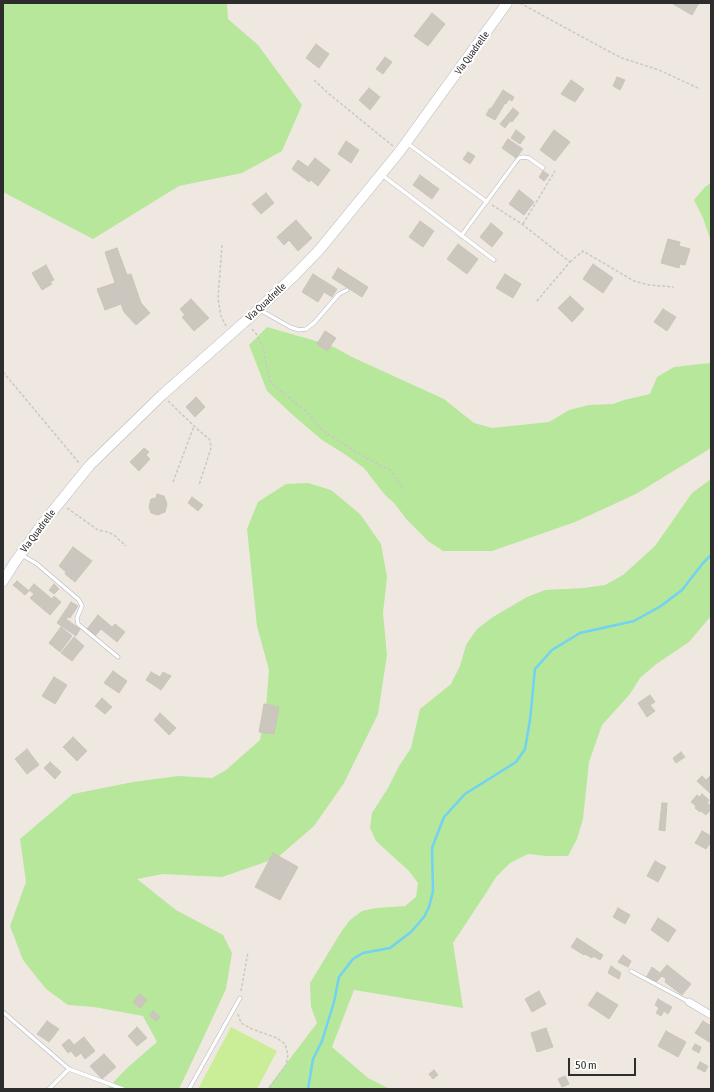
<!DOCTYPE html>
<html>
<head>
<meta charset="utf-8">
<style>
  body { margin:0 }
  #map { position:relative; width:714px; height:1092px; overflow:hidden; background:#efe8e0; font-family:"Asap Condensed",sans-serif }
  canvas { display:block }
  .frame { position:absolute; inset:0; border:4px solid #2d2d2d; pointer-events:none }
  .scale { position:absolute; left:568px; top:1058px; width:68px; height:18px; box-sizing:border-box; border:2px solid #2d2d2d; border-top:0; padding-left:5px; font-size:12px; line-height:14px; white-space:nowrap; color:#2d2d2d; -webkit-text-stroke:3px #fff; paint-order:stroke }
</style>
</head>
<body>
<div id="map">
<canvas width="714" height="1092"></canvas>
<div class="frame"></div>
<div class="scale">50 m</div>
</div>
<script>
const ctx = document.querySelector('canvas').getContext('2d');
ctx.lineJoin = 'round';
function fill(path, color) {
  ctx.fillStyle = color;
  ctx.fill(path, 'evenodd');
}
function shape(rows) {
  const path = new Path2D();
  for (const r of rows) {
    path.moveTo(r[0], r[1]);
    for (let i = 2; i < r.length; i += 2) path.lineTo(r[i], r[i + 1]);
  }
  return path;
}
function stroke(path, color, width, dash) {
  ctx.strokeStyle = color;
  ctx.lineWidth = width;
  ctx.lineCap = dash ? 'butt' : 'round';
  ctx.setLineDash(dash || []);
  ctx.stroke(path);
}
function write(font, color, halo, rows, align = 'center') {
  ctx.font = font + ' "Asap Condensed",sans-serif';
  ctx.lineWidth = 4;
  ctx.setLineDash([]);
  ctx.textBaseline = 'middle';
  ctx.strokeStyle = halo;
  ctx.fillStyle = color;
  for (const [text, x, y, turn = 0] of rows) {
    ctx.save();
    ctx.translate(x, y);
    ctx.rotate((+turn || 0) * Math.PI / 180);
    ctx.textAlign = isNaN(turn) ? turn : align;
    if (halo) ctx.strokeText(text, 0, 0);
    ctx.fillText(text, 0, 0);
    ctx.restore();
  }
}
const green = shape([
  [3,3,227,3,228,19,258,45,302,105,282,151,242,173,179,186,93,239,3,192],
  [711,183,711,241,703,218,694,200,705,187],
  [267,327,330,345,354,358,444,399,474,423,492,428,549,422,569,410,589,405,613,404,624,400,650,394,657,377,674,367,710,363,711,362,711,448,636,494,575,522,492,551,443,551,428,541,407,520,394,503,385,495,364,468,346,455,322,440,295,417,267,391,249,345],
  [711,479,711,616,689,642,655,665,640,678,630,694,602,725,589,762,583,819,577,839,568,856,547,856,528,854,510,863,496,877,486,893,453,943,463,1008,354,990,332,1047,368,1078,390,1089,267,1089,317,1023,311,1007,310,983,341,932,350,920,362,911,376,908,405,906,416,897,418,883,409,871,376,841,370,828,372,813,388,788,399,766,411,748,420,709,451,684,460,666,466,645,477,629,493,617,527,597,545,590,584,588,605,585,623,575,655,546,692,493],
  [308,483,331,490,360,514,381,544,387,577,383,613,387,655,378,714,344,783,314,826,277,858,222,877,163,874,137,879,176,910,223,935,232,953,226,989,199,1047,179,1089,107,1089,127,1068,157,1042,143,1016,94,1007,68,1005,46,989,23,960,10,926,26,882,20,839,73,794,133,782,178,776,212,778,226,770,260,740,266,707,269,670,257,626,247,529,258,502,286,484]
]);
const pitch = shape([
  [231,1027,277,1051,257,1089,198,1089]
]);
const stream = shape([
  [308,1089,313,1059,322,1041,334,1002,339,977,353,959,363,953,390,948,411,932,424,917,429,907,433,891,432,848,444,817,465,794,516,762,525,749,530,720,535,669,552,650,580,633,634,621,661,606,682,590,703,563,711,555]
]);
const building = shape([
  [673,3,699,3,692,15,673,4,673,3],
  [432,13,445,24,428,46,414,36,432,13],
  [316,44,329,54,319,68,306,58,316,44],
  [385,57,392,62,383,74,376,69,385,57],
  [617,77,625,80,620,90,613,86,617,77],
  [571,80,584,89,575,102,561,94,571,80],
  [369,88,380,97,370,110,359,100,369,88],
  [503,90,514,97,512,101,509,99,506,104,505,103,495,120,486,115,490,108,491,109,503,90],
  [513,108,519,113,512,122,510,121,505,128,500,124,513,108],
  [516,130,525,137,520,144,511,138,516,130],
  [554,130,570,142,555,161,540,150,554,130],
  [508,139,523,149,516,158,502,148,508,139],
  [346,141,359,150,351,163,338,154,346,141],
  [468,152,475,156,470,164,463,159,468,152],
  [315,158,330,170,318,186,311,180,309,182,292,169,298,160,308,167,315,158],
  [543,171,549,175,544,181,539,177,543,171],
  [420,175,439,189,432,199,413,185,420,175],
  [519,190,534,202,524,215,509,204,519,190],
  [266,193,274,203,261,214,252,204,266,193],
  [296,220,312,238,298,251,289,240,284,245,277,237,296,220],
  [420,221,434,231,423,247,409,237,420,221],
  [491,223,503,233,492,247,480,237,491,223],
  [668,239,680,242,679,246,690,249,685,265,680,264,679,268,661,263,668,239],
  [458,244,478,259,467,274,447,259,458,244],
  [117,248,127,275,131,274,141,303,150,313,136,325,124,312,121,304,105,310,97,289,115,283,105,252,117,248],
  [593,264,613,278,603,293,583,279,593,264],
  [46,265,54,280,50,282,52,284,42,290,32,273,46,265],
  [338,268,368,287,362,297,332,278,338,268],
  [313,274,337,289,332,297,324,292,318,302,302,292,313,274],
  [505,274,521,284,513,298,496,288,505,274],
  [570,296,584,309,572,322,558,308,570,296],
  [191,299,209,318,194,331,182,317,185,315,180,309,191,299],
  [663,309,676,317,667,331,654,322,663,309],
  [325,331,336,338,327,351,317,344,325,331],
  [196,397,205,407,195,417,186,407,196,397],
  [144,448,149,452,146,455,150,459,139,471,130,462,144,448],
  [157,494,164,496,167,504,165,512,158,515,151,513,149,507,151,499,156,498,157,494],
  [192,497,203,505,198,511,188,503,192,497],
  [73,547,92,561,75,582,65,574,66,572,59,566,73,547],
  [17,581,29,591,25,595,13,585,17,581],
  [34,584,52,599,54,596,61,602,50,615,30,598,34,594,29,590,34,584],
  [54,584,59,589,54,594,49,590,54,584],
  [71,602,78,606,70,618,63,614,71,602],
  [63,614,68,617,66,619,80,629,76,636,57,623,63,614],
  [98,615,112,627,115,624,125,632,117,642,101,629,95,636,87,629,98,615],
  [61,627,72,636,60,652,49,643,61,627],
  [74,637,84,646,72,661,61,653,74,637],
  [113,671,127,681,119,693,104,683,113,671],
  [151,672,160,677,163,672,171,676,161,690,146,680,151,672],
  [54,677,67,685,55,704,42,696,54,677],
  [650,695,655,702,650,705,655,711,647,717,638,703,650,695],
  [102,698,112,707,105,714,95,706,102,698],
  [264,704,279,707,274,734,259,732,264,704],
  [160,713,176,728,169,735,154,720,160,713],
  [73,737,87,751,77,761,63,747,73,737],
  [27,749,39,765,27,774,15,759,27,749],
  [681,752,685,757,676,763,673,758,681,752],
  [50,762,61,772,55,779,44,768,50,762],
  [702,776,706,780,710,776,711,777,711,794,697,781,702,776],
  [702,794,709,800,707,803,711,806,711,809,706,815,701,811,700,812,695,808,696,806,691,802,697,795,700,797,702,794],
  [662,803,667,803,665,831,659,830,662,803],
  [702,831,711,836,711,842,706,849,695,843,702,831],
  [273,853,298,867,280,900,255,887,273,853],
  [655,861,666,867,658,882,647,876,655,861],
  [618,908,630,915,625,924,613,917,618,908],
  [658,918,676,930,668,942,651,930,658,918],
  [577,938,603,955,600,960,593,956,592,958,585,954,584,955,571,947,577,938],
  [623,955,631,961,628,967,618,962,623,955],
  [667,965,691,984,682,995,665,982,666,979,662,976,656,982,646,978,652,967,660,973,667,965],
  [611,966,621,973,619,979,608,973,611,966],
  [539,991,546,1004,532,1012,525,999,539,991],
  [597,992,618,1005,609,1019,588,1005,597,992],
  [140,994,147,1000,140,1008,133,1002,140,994],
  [658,999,672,1007,668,1014,664,1011,661,1016,656,1013,659,1008,655,1005,658,999],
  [153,1011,160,1017,156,1021,149,1015,153,1011],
  [47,1021,59,1029,49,1042,37,1034,47,1021],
  [703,1021,711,1026,711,1043,695,1033,703,1021],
  [137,1027,147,1038,137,1046,128,1036,137,1027],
  [546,1028,553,1047,537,1052,531,1033,546,1028],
  [666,1031,686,1042,678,1057,658,1046,666,1031],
  [84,1037,95,1051,85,1059,81,1053,76,1057,71,1051,68,1053,62,1045,69,1039,74,1045,84,1037],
  [695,1044,701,1047,699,1053,692,1049,695,1044],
  [104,1054,116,1067,102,1079,90,1066,104,1054],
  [700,1062,708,1066,705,1072,697,1068,700,1062],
  [434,1070,438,1075,433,1079,429,1074,434,1070],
  [565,1076,569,1084,562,1087,558,1079,565,1076]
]);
const path = shape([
  [520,3,608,51,622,58,659,70,698,88],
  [314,80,329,94,393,146],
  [492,205,522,224,570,262,536,302],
  [523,224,555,171],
  [222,245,218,299,221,316,226,326],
  [570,262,583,251,634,281,649,285,674,287],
  [252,329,258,336,264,352,267,370,271,383,307,412,322,430,359,454,390,470,402,487],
  [3,372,80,464],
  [168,401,194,426,210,440,211,448,199,485],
  [173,482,194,426],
  [67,508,98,530,108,532,114,535,126,546],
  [241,991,248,952],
  [238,1014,241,1023,252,1029,277,1038,285,1044,288,1055,286,1065,269,1089]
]);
const lane = shape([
  [407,143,487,202],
  [382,175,494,260],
  [461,236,515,163,519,158,523,157,529,158,543,168],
  [260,310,290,327,299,330,306,329,314,323,339,294,347,290],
  [22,555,37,564,79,600,82,606,77,618,78,624,118,657],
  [631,971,689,1002],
  [3,1012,69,1069,123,1089],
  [49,1089,69,1069],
  [189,1089,240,998]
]);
const street = shape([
  [689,1002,711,1015]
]);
const secondary = shape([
  [3,581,15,562,43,523,90,465,162,395,249,318,296,274,320,249,400,151,507,3]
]);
const streetNames = [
  ["Via Quadrelle",472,53,-54],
  ["Via Quadrelle",266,302,-43],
  ["Via Quadrelle",38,531,-53]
];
fill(green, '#b6e79b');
fill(pitch, '#caee97');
stroke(stream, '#71d2f3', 2.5);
fill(building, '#cbc6be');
stroke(building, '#cbc4b9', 1);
stroke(lane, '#b3b6c1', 4.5);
stroke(street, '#b3b6c1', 8);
stroke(secondary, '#b3b6c1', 11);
stroke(path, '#c8c8c8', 1.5, [3, 2]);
stroke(lane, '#fff', 3.5);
stroke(street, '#fff', 7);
stroke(secondary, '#fff', 10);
write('10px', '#2d2d2d', '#fff', streetNames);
</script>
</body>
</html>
